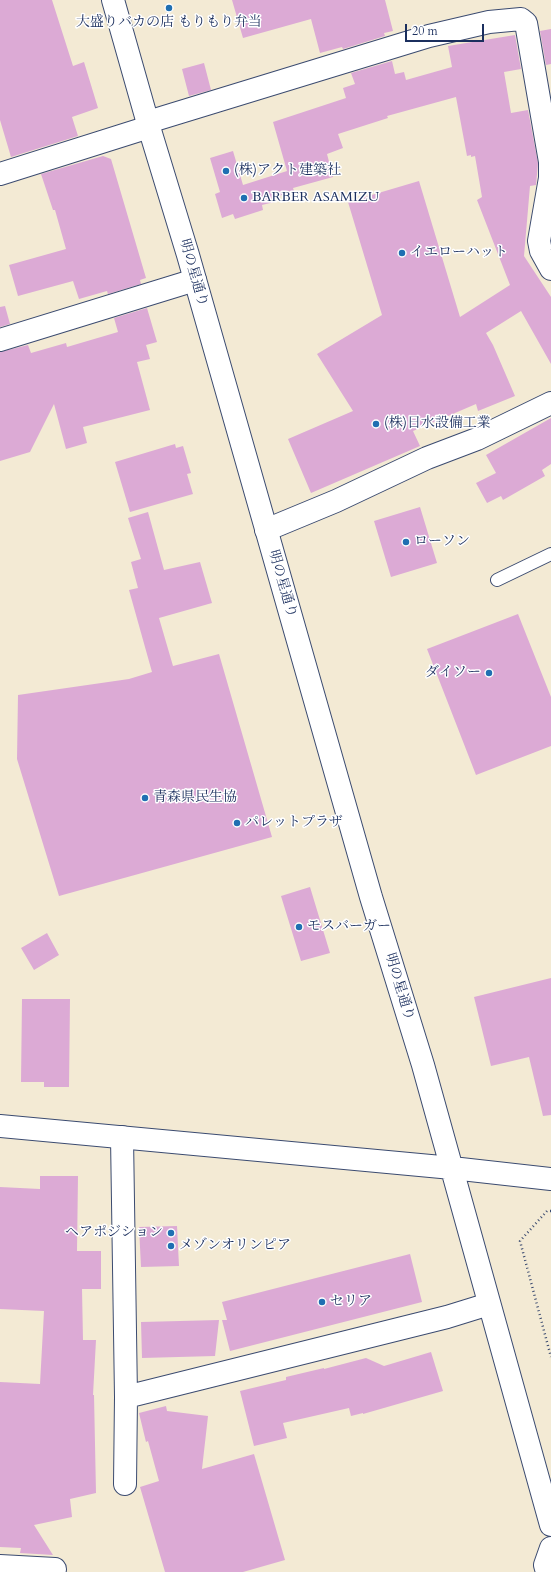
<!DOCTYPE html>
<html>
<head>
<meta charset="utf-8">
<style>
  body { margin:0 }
  #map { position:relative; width:551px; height:1572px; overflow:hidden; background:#f3ead4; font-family:Cardo,serif }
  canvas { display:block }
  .scale { position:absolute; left:405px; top:24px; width:79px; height:18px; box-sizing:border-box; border:2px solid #1b2f5e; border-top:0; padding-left:5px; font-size:12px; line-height:14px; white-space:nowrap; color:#1b2f5e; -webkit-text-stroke:3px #fff; paint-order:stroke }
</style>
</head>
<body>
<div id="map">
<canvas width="551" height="1572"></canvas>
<div class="scale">20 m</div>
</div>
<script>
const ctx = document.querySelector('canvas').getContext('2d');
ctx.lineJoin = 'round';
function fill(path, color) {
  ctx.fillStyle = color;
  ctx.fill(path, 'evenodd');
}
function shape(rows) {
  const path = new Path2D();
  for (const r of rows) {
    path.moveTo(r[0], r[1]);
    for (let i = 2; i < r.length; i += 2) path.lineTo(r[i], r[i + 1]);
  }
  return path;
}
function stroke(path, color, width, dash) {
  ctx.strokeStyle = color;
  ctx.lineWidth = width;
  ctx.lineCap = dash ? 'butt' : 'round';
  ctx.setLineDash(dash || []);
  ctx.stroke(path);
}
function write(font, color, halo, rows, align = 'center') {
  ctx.font = font + ' Cardo,"Noto Serif JP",serif';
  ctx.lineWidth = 3;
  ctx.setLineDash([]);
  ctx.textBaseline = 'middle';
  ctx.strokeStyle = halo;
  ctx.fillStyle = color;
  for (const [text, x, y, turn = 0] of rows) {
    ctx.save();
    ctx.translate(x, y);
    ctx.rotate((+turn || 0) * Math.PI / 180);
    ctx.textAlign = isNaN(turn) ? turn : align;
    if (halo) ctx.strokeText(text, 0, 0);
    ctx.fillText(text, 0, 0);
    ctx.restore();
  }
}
const building = shape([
  [0,0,52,0,73,66,84,62,98,108,72,117,78,136,11,157,0,120],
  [232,0,385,0,393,31,384,33,385,36,343,49,342,47,320,53,311,19,243,38],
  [551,29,551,64,546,65,540,31],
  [515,35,521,69,504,72,511,113,528,110,538,163,536,185,530,186,524,256,551,297,551,364,521,311,486,333,493,345,515,396,478,411,476,404,413,431,420,446,311,493,288,439,353,411,317,354,382,315,348,202,419,181,460,317,510,285,477,200,482,197,475,156,471,157,471,155,467,156,456,97,387,116,388,118,338,134,343,148,327,154,333,177,293,188,294,191,273,198,274,202,262,205,263,210,235,219,233,214,222,218,215,194,220,192,210,158,233,151,243,185,287,171,273,122,346,98,343,88,355,84,351,73,392,61,395,74,404,72,406,80,452,67,448,46],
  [204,63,211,90,189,96,182,69],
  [103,156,111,159,146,278,140,280,141,284,108,294,107,291,79,299,73,281,18,296,9,265,66,249,55,210,53,210,41,174],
  [5,306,10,324,0,327,0,307],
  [147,308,157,342,146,345,150,359,137,362,150,410,83,427,87,443,66,449,54,404,30,452,0,461,0,352,28,345,31,353,66,343,67,347,118,332,114,318],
  [551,418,551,464,542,470,545,476,503,500,501,496,487,503,476,483,496,473,486,455],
  [175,444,176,448,183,446,191,473,187,474,193,494,130,512,115,462],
  [420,507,437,563,391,577,374,521],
  [148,512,164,570,200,562,212,603,159,618,173,666,219,654,272,837,59,896,17,759,18,695,129,679,152,672,129,590,138,588,131,562,141,559,128,518],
  [518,614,551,697,551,746,476,775,427,649],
  [310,887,330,953,301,961,281,896],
  [47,933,59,955,34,970,21,948],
  [551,978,551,1115,543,1116,529,1057,491,1066,474,997],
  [22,999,70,999,69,1087,44,1087,44,1082,21,1082],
  [40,1176,78,1176,77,1251,101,1251,101,1289,82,1289,83,1340,96,1340,93,1395,94,1395,96,1493,70,1499,72,1517,34,1525,53,1555,20,1553,21,1548,0,1547,0,1382,40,1384,44,1311,0,1309,0,1187,40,1189],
  [177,1226,179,1266,141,1267,139,1227],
  [410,1254,422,1302,230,1351,222,1320,227,1320,222,1302],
  [219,1320,215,1356,142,1358,141,1322],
  [431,1352,443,1391,363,1414,363,1413,351,1416,349,1408,283,1423,287,1438,254,1446,240,1391,286,1380,286,1377,324,1368,324,1369,366,1358,384,1366],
  [166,1406,167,1411,208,1416,202,1469,254,1454,285,1560,243,1572,165,1572,140,1487,159,1481,148,1441,146,1442,139,1413]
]);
const path = shape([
  [551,1211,547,1211,520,1241,551,1357]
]);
const lane = shape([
  [497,580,551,554]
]);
const street = shape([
  [148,122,429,36,489,22,521,19,526,23,550,162,550,178,539,241,541,251,551,269],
  [0,174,149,127],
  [0,340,195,280],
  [266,530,336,501,427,458,477,439,551,403],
  [122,1137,126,1397,125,1484],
  [126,1397,447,1317,489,1304],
  [0,1566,55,1569]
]);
const secondary = shape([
  [113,0,149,127,188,255,371,897,423,1065,551,1525],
  [0,1126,452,1168,551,1179],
  [547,1572,545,1565,551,1548]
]);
const markers = [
  [169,8,4,"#1f6fb2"],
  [226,171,4,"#1f6fb2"],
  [244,198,4,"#1f6fb2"],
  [402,253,4,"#1f6fb2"],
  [376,424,4,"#1f6fb2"],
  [406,542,4,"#1f6fb2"],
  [489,673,4,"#1f6fb2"],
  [145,798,4,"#1f6fb2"],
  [237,823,4,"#1f6fb2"],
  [299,927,4,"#1f6fb2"],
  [171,1233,4,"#1f6fb2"],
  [171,1246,4,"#1f6fb2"],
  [322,1302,4,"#1f6fb2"]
];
const poiNames = [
  ["大盛りバカの店 もりもり弁当",169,23,"center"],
  ["(株)アクト建築社",234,171],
  ["BARBER ASAMIZU",252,198],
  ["イエローハット",410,253],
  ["(株)日水設備工業",384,424],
  ["ローソン",414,542],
  ["ダイソー",481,673,"right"],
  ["青森県民生協",153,798],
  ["パレットプラザ",245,823],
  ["モスバーガー",307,927],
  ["ヘアポジション",163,1233,"right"],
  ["メゾンオリンピア",179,1246],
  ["セリア",330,1302]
];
const streetNames = [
  ["明の星通り",193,273,74],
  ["明の星通り",282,584,74],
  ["明の星通り",399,987,73]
];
fill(building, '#dcaad5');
stroke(lane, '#3b4b70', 14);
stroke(street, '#3b4b70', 24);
stroke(secondary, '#3b4b70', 24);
stroke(path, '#3b4b70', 2.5, [1, 3]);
stroke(lane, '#fff', 12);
stroke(street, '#fff', 22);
stroke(secondary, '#fff', 22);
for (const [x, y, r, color] of markers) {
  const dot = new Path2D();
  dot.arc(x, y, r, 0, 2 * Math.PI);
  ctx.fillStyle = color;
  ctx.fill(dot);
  stroke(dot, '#fff', 1.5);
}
write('14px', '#1b2f5e', '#fff', poiNames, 'left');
write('14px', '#1b2f5e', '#fff', streetNames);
</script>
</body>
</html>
